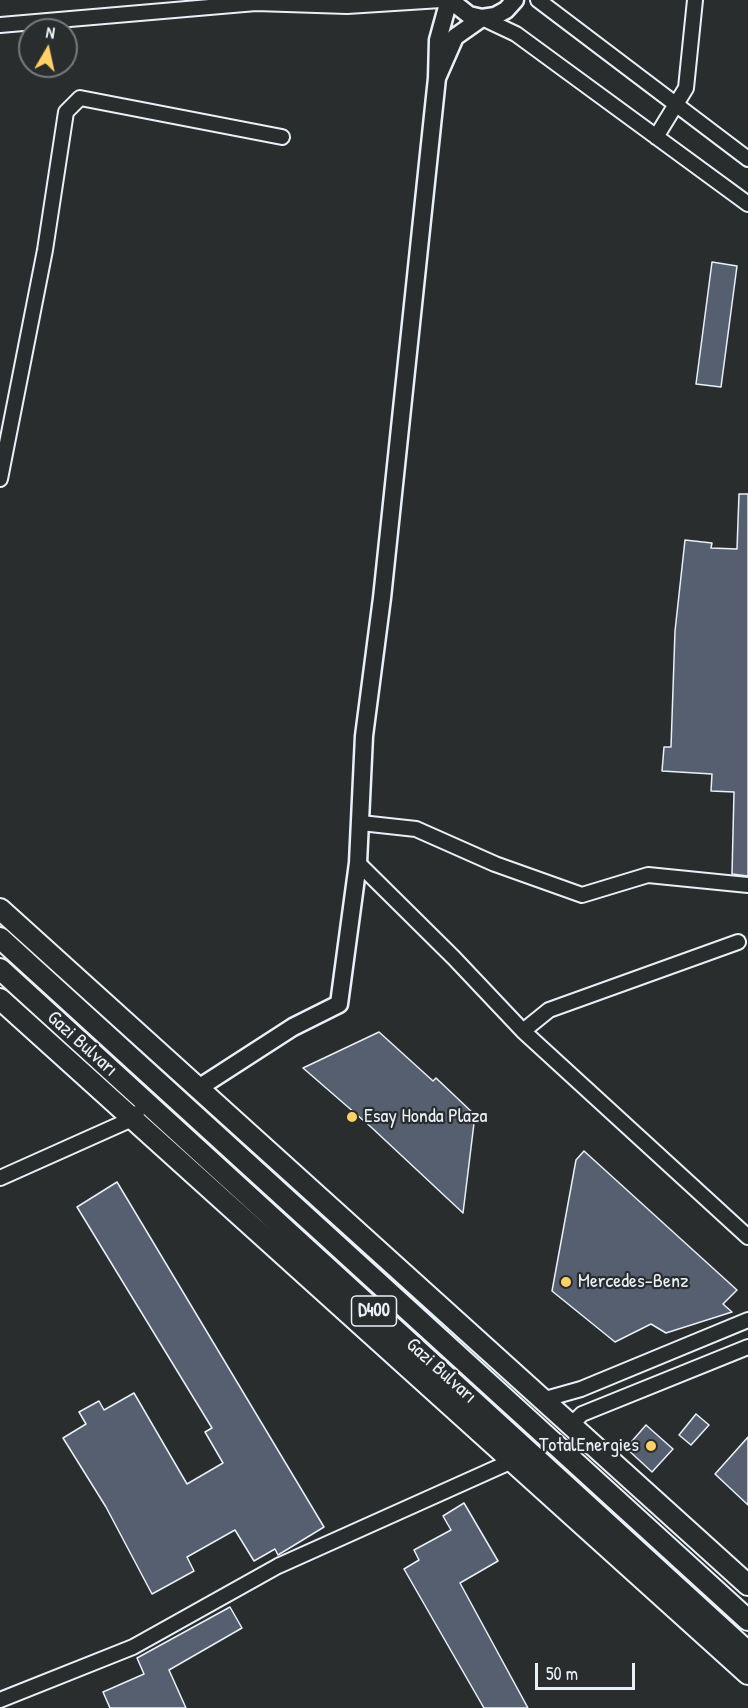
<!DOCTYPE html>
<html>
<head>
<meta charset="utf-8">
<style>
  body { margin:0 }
  #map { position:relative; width:748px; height:1708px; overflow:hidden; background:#2a2d2e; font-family:"Patrick Hand",sans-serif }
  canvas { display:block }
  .north { position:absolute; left:18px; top:18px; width:60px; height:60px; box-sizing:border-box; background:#2a2d2e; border:2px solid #767b7f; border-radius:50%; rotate:9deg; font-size:16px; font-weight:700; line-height:24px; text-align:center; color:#e8f1f8 }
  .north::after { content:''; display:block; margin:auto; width:21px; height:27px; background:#ffd166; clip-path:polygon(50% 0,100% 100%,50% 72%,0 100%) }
  .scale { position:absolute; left:535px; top:1663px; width:100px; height:27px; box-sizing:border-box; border:3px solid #e8f1f8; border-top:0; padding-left:8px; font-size:18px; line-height:21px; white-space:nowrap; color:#e8f1f8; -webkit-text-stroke:4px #2a2d2e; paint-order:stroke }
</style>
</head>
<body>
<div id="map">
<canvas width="748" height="1708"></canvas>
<div class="north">N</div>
<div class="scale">50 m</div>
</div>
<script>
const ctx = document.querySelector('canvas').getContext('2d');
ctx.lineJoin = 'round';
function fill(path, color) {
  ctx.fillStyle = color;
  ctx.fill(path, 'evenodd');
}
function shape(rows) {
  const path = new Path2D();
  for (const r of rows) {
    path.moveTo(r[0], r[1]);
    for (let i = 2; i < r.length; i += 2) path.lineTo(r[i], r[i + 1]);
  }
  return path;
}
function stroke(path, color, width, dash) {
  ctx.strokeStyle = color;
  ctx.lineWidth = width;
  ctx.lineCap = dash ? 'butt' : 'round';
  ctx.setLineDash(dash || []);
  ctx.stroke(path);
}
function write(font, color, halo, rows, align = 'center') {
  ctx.font = font + ' "Patrick Hand",sans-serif';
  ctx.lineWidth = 4.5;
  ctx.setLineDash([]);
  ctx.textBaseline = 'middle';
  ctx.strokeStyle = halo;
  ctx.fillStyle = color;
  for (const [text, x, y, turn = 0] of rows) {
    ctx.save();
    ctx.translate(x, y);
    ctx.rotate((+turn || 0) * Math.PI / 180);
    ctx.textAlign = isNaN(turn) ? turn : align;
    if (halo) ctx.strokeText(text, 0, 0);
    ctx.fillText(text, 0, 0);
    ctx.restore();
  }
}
const building = shape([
  [712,262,737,266,721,387,696,384,712,262],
  [739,494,748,494,748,876,732,874,734,792,711,791,712,774,662,771,664,747,671,747,675,631,685,540,712,543,711,548,737,549,739,494],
  [379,1032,433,1081,436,1078,475,1115,463,1213,371,1127,303,1068,379,1032],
  [584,1151,737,1290,723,1304,732,1312,666,1333,651,1324,615,1342,552,1291,576,1160,584,1151],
  [117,1182,324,1527,278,1555,275,1549,254,1561,235,1530,187,1557,194,1571,152,1594,106,1507,63,1438,86,1424,79,1412,99,1401,104,1410,134,1393,187,1484,223,1463,205,1432,212,1428,77,1207,117,1182],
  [696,1414,709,1425,691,1445,679,1435,696,1414],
  [646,1425,673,1449,652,1472,626,1448,646,1425],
  [748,1437,748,1505,715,1474,748,1437],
  [464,1503,498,1561,460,1583,528,1708,484,1708,404,1569,419,1560,414,1550,451,1530,443,1516,464,1503],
  [230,1607,242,1628,169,1670,186,1708,110,1708,103,1692,144,1674,137,1658,230,1607]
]);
const minor = shape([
  [275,0,256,3,347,6,441,0],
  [538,0,748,159],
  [482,18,516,34,748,204],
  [0,25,256,3],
  [656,137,686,88,695,0],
  [0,479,45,250,66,112,80,98,282,137],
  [361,823,416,829,495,864,582,895,648,875,748,885],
  [358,863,454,958,523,1031,748,1237],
  [523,1031,549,1010,738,942],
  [0,1178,132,1119,137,1113],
  [542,1400,581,1389,748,1320],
  [571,1425,582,1414,748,1347],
  [0,1700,133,1647,278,1566,512,1461]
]);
const major = shape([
  [449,0,438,40,437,78,455,37,482,18],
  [450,0,469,15,482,18,495,16,506,10,515,0],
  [197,1089,293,1027,339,1004,358,863,364,736,382,598,437,78]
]);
const highway = shape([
  [0,909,748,1585],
  [0,938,748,1620],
  [0,969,748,1652],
  [0,999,748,1674]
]);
const markers = [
  [352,1117,6,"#ffd166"],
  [566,1282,6,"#ffd166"],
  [651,1446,6,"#ffd166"]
];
const shields = [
  [374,1311,45]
];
const shieldNames = [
  ["D400",374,1311]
];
const streetNames = [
  ["Gazi Bulvarı",82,1044,42],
  ["Gazi Bulvarı",441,1371,42]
];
const poiNames = [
  ["Esay Honda Plaza",364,1117],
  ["Mercedes-Benz",578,1282],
  ["TotalEnergies",639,1446,"right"]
];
fill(building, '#555f6f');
stroke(building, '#e8f1f8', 1.5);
stroke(minor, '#e8f1f8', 18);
stroke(major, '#e8f1f8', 21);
stroke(highway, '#e8f1f8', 24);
stroke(minor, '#2a2d2e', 14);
stroke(major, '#2a2d2e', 16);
stroke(highway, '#2a2d2e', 20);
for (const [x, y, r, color] of markers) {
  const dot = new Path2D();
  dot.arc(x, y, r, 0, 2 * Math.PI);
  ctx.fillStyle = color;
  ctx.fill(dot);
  stroke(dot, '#2a2d2e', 2);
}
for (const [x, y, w] of shields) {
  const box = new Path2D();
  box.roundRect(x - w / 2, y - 15, w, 30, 4.5);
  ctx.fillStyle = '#2a2d2e';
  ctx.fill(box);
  stroke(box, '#e8f1f8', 1.5);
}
write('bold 18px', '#e8f1f8', null, shieldNames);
write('20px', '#e8f1f8', '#2a2d2e', streetNames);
write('20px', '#e8f1f8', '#2a2d2e', poiNames, 'left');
</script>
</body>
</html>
